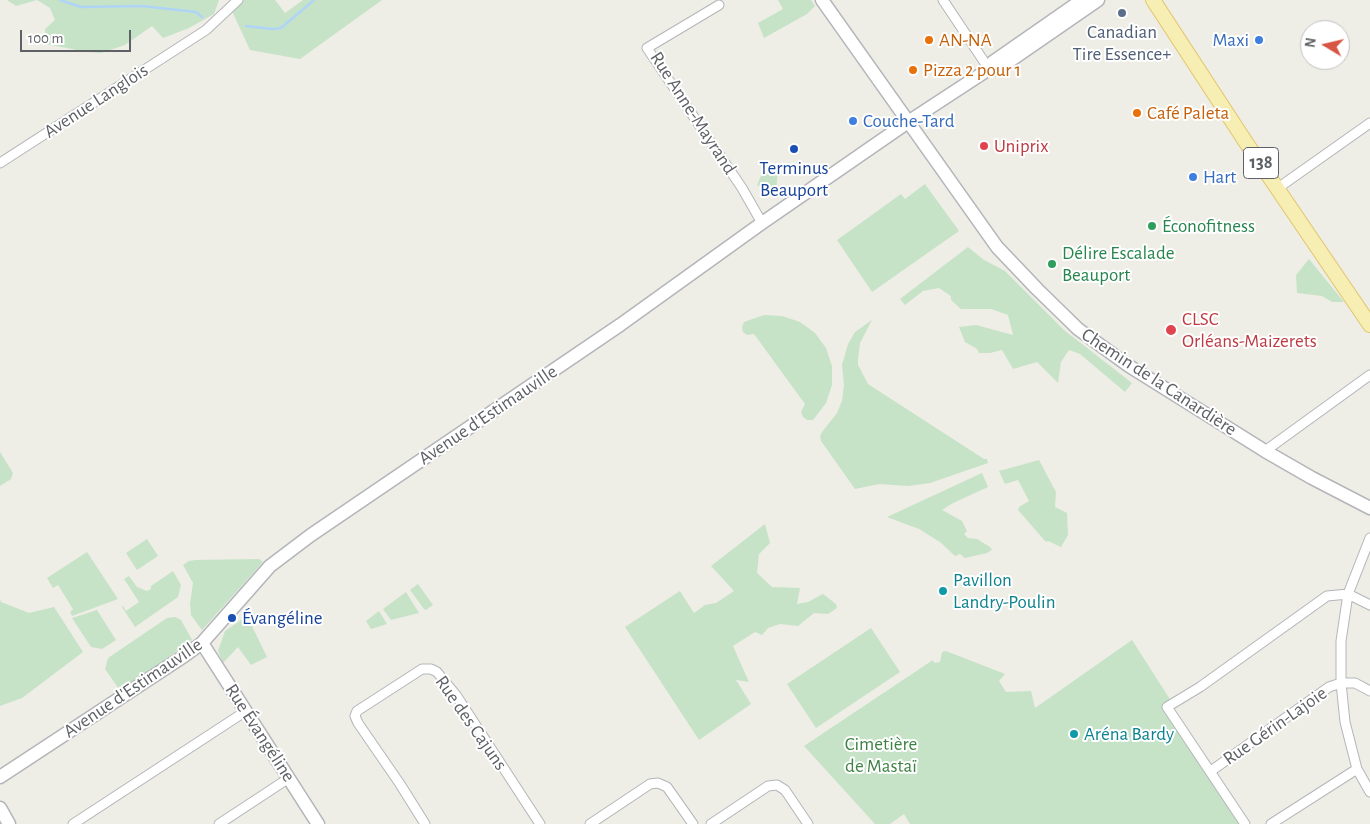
<!DOCTYPE html>
<html>
<head>
<meta charset="utf-8">
<style>
  body { margin:0 }
  #map { position:relative; width:1370px; height:824px; overflow:hidden; background:#eeede6; font-family:"Alegreya Sans",sans-serif }
  canvas { display:block }
  .north { position:absolute; left:1300px; top:20px; width:50px; height:50px; box-sizing:border-box; background:#fff; border:1px solid #bfc0c1; border-radius:50%; rotate:279deg; font-size:14px; font-weight:700; line-height:20px; text-align:center; color:#5e6165 }
  .north::after { content:''; display:block; margin:auto; width:18px; height:22px; background:#d75544; clip-path:polygon(50% 0,100% 100%,50% 72%,0 100%) }
  .scale { position:absolute; left:20px; top:30px; width:111px; height:22px; box-sizing:border-box; border:2px solid #5e6165; border-top:0; padding-left:6px; font-size:15px; line-height:18px; white-space:nowrap; color:#5e6165; -webkit-text-stroke:4px #fff; paint-order:stroke }
</style>
</head>
<body>
<div id="map">
<canvas width="1370" height="824"></canvas>
<div class="north">N</div>
<div class="scale">100 m</div>
</div>
<script>
const ctx = document.querySelector('canvas').getContext('2d');
ctx.lineJoin = 'round';
function fill(path, color) {
  ctx.fillStyle = color;
  ctx.fill(path, 'evenodd');
}
function shape(rows) {
  const path = new Path2D();
  for (const r of rows) {
    path.moveTo(r[0], r[1]);
    for (let i = 2; i < r.length; i += 2) path.lineTo(r[i], r[i + 1]);
  }
  return path;
}
function stroke(path, color, width, dash) {
  ctx.strokeStyle = color;
  ctx.lineWidth = width;
  ctx.lineCap = dash ? 'butt' : 'round';
  ctx.setLineDash(dash || []);
  ctx.stroke(path);
}
function write(font, color, halo, rows, align = 'center') {
  ctx.font = font + ' "Alegreya Sans",sans-serif';
  ctx.lineWidth = 4;
  ctx.setLineDash([]);
  ctx.textBaseline = 'middle';
  ctx.strokeStyle = halo;
  ctx.fillStyle = color;
  for (const [text, x, y, turn = 0] of rows) {
    ctx.save();
    ctx.translate(x, y);
    ctx.rotate((+turn || 0) * Math.PI / 180);
    ctx.textAlign = isNaN(turn) ? turn : align;
    if (halo) ctx.strokeText(text, 0, 0);
    ctx.fillText(text, 0, 0);
    ctx.restore();
  }
}
const green = shape([
  [7,0,219,0,214,14,189,28,163,38,152,26,125,45,101,53,87,52,46,44,45,29,55,20,50,8,37,0,16,6],
  [244,0,275,0,285,13,303,0,382,0,300,59,250,50,232,11],
  [778,0,811,0,815,6,807,14,764,38,758,23,783,9],
  [778,169,776,192,757,185,761,176],
  [925,184,959,231,872,292,837,240,901,194,905,199],
  [968,247,984,260,1005,271,1064,330,1132,383,1125,392,1080,354,1069,350,1061,362,1058,383,1037,362,1013,369,1002,350,990,353,979,353,977,349,965,342,959,327,976,325,1013,335,1008,315,991,309,961,309,951,300,951,296,939,288,923,291,905,305,900,299],
  [1309,259,1344,302,1332,302,1322,296,1297,293,1296,275],
  [764,315,782,316,800,322,815,333,826,348,832,366,832,385,826,403,813,420,807,420,803,417,801,412,805,404,754,334,747,335,743,332,742,327,744,322],
  [872,320,860,343,858,359,858,365,868,384,984,459,987,459,988,463,930,483,908,486,879,484,855,489,821,441,820,436,822,432,837,413,842,401,844,385,842,365,848,344,855,332],
  [0,452,13,473,11,479,0,486],
  [1039,460,1056,492,1055,507,1067,513,1068,535,1061,547,1048,541,1046,542,1018,510,1019,507,1029,501,1018,480,1005,484,999,471],
  [982,473,988,487,953,503,942,510,962,521,967,531,964,534,968,538,977,539,990,547,992,550,987,553,965,558,960,554,955,556,940,542,919,529,887,517],
  [765,524,770,543,759,554,757,573,772,587,800,588,797,604,808,602,823,594,836,604,837,608,828,614,814,613,798,626,780,624,768,628,762,635,755,632,733,646,749,682,736,680,751,704,699,740,625,627,680,591,694,613,705,605,716,603,734,591,711,566],
  [147,539,158,556,137,570,126,553],
  [87,552,118,599,72,616,70,612,73,609,58,585,53,588,47,578],
  [259,559,263,562,202,630,191,615,190,604,193,583,183,565,189,561,195,560],
  [173,571,181,585,178,597,135,627,122,607,123,606,126,611,139,602,124,579,129,576,137,587,147,591,151,589,151,586],
  [418,584,433,605,426,610,424,609,410,590],
  [406,592,419,613,391,620,383,609],
  [0,599,1,602,29,613,54,607,83,652,22,698,0,706],
  [97,610,116,640,102,649,91,647,72,618],
  [379,611,387,624,371,629,366,621],
  [247,616,267,657,251,665,238,647,223,663,218,651,225,631],
  [175,617,181,620,192,640,158,665,123,689,119,689,105,669,108,658,167,618],
  [871,628,900,672,816,728,787,684],
  [1132,640,1173,704,1168,707,1245,824,910,824,904,814,890,824,875,824,804,746,933,660,934,663,940,662,942,652,946,651,1005,674,999,681,1006,692,1031,691,1035,708]
]);
const stream = shape([
  [60,0,81,7,142,6,196,12,202,17],
  [246,26,272,29,281,28,314,0]
]);
const street = shape([
  [943,0,989,69],
  [719,5,647,48,742,188,762,223],
  [0,163,206,30,238,0],
  [1278,188,1370,123],
  [1265,451,1370,375],
  [1370,538,1348,594,1341,641,1341,683,1345,722,1357,769,1370,792],
  [1211,771,1329,687,1341,683,1355,683,1370,691],
  [73,824,246,711],
  [219,824,289,778],
  [425,824,400,784,358,723,355,716,357,711,422,669,431,669,437,672,456,695,540,824],
  [590,824,650,784,658,783,667,787,693,824],
  [711,824,768,786,777,785,785,790,808,824],
  [1245,824,1167,707,1200,687,1327,596,1348,594,1370,605],
  [1271,824,1357,769]
]);
const secondary = shape([
  [822,0,997,247,1037,289,1078,329,1129,366,1265,451,1312,478,1370,508],
  [989,69,998,69,1098,0],
  [202,643,318,824],
  [0,777,184,656,202,643,270,566,311,535,620,325,762,223,908,122,989,69,993,62,1082,0],
  [0,808,9,824]
]);
const primary = shape([
  [1153,0,1245,141,1370,325]
]);
const markers = [
  [1122,13,5,"#5c6f8a"],
  [929,40,5,"#e8710a"],
  [1259,40,5,"#3f7fe0"],
  [913,70,5,"#e8710a"],
  [1137,113,5,"#e8710a"],
  [853,121,5,"#3f7fe0"],
  [984,146,5,"#e0444e"],
  [794,149,5,"#1a4fb4"],
  [1193,177,5,"#3f7fe0"],
  [1152,226,5,"#2e9e5b"],
  [1052,264,5,"#2e9e5b"],
  [1171,330,6,"#e0444e"],
  [943,591,5,"#0f9aa8"],
  [232,618,5,"#1a4fb4"],
  [1074,734,5,"#0f9aa8"]
];
const shields = [
  [1261,163,35]
];
const shieldNames = [
  ["138",1261,163]
];
const serviceNames = [
  ["Canadian",1122,32],
  ["Tire Essence+",1122,54]
];
const foodNames = [
  ["AN-NA",939,40],
  ["Pizza 2 pour 1",923,70],
  ["Café Paleta",1147,113]
];
const shopNames = [
  ["Maxi",1249,40,"right"],
  ["Couche-Tard",863,121],
  ["Hart",1203,177]
];
const streetNames = [
  ["Avenue Langlois",96,101,-33],
  ["Rue Anne-Mayrand",693,113,57],
  ["Chemin de la Canardière",1159,382,33],
  ["Avenue d'Estimauville",488,415,-34],
  ["Avenue d'Estimauville",133,688,-34],
  ["Rue des Cajuns",471,723,55],
  ["Rue Gérin-Lajoie",1275,726,-35],
  ["Rue Évangéline",260,733,57]
];
const healthNames = [
  ["Uniprix",994,146],
  ["CLSC",1182,319],
  ["Orléans-Maizerets",1182,341]
];
const transitNames = [
  ["Terminus",794,168],
  ["Beauport",794,190],
  ["Évangéline",242,618,"left"]
];
const leisureNames = [
  ["Éconofitness",1162,226],
  ["Délire Escalade",1062,253],
  ["Beauport",1062,275]
];
const cultureNames = [
  ["Pavillon",953,580],
  ["Landry-Poulin",953,602],
  ["Aréna Bardy",1084,734]
];
const parkNames = [
  ["Cimetière",881,744],
  ["de Mastaï",881,766]
];
fill(green, '#c6e3c7');
stroke(stream, '#afd4f6', 2.5);
stroke(street, '#b3b6b9', 11);
stroke(secondary, '#b3b5b9', 15);
stroke(primary, '#e2c56b', 16);
stroke(street, '#fff', 9);
stroke(secondary, '#fff', 12);
stroke(primary, '#f6eeb3', 14);
for (const [x, y, r, color] of markers) {
  const dot = new Path2D();
  dot.arc(x, y, r, 0, 2 * Math.PI);
  ctx.fillStyle = color;
  ctx.fill(dot);
  stroke(dot, '#fff', 2);
}
for (const [x, y, w] of shields) {
  const box = new Path2D();
  box.roundRect(x - w / 2, y - 15.5, w, 31, 4);
  ctx.fillStyle = '#fff';
  ctx.fill(box);
  stroke(box, '#5e6165', 1);
}
write('bold 18px', '#5e6165', null, shieldNames);
write('19px', '#4e5e75', '#fff', serviceNames);
write('19px', '#c56008', '#fff', foodNames, 'left');
write('19px', '#366cbe', '#fff', shopNames, 'left');
write('19px', '#5e6165', '#fff', streetNames);
write('19px', '#be3a42', '#fff', healthNames, 'left');
write('19px', '#164399', '#fff', transitNames);
write('19px', '#27864d', '#fff', leisureNames, 'left');
write('19px', '#0d838f', '#fff', cultureNames, 'left');
write('19px', '#3f8245', '#fff', parkNames);
</script>
</body>
</html>
